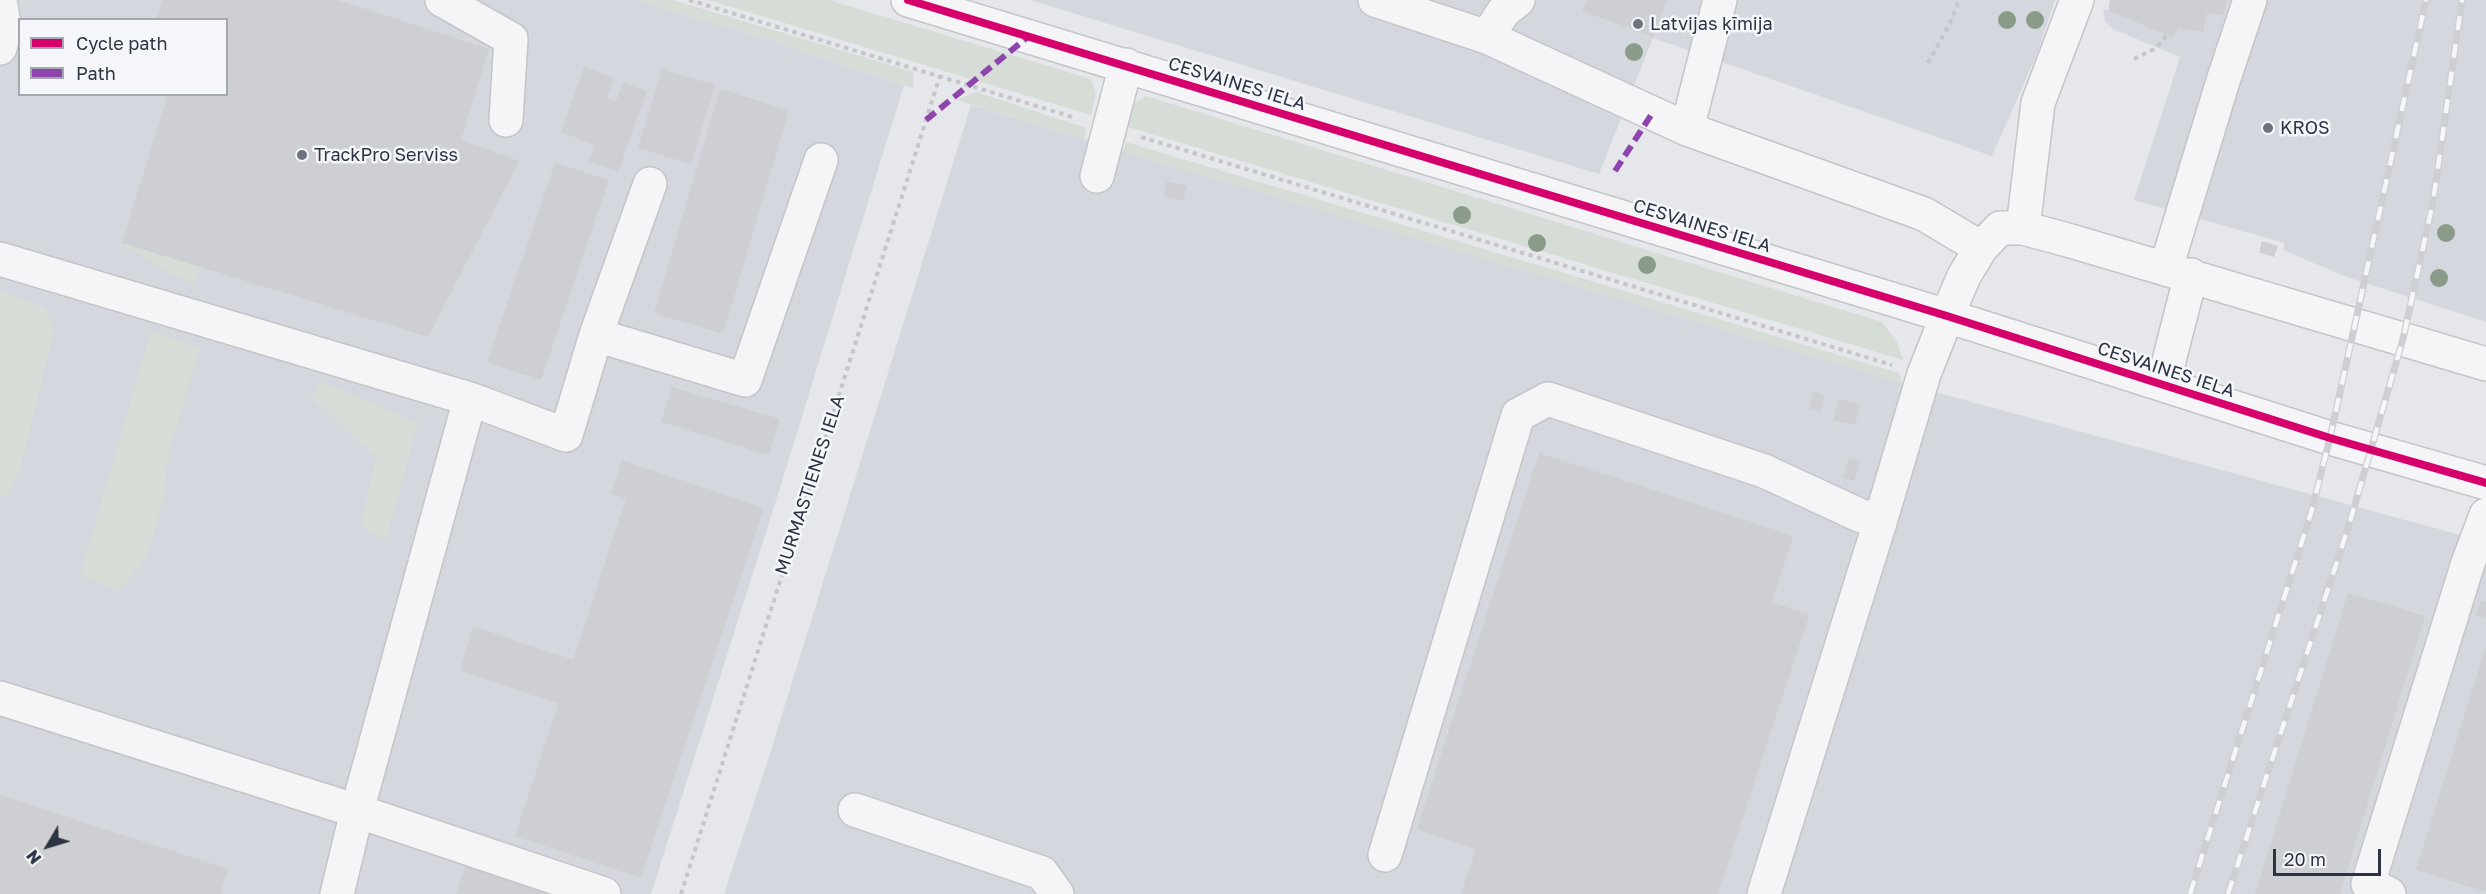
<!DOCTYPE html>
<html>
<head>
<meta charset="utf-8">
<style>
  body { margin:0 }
  #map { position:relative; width:2486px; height:894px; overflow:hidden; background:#e5e7ea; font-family:"Golos Text",sans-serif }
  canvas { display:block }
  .legend { position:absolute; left:18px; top:18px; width:210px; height:78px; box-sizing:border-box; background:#f4f6f9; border:2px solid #a4a8b0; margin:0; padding:8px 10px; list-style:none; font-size:18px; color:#2c3443 }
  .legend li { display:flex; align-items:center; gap:12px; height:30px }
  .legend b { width:30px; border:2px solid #a4a8b0 }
  .north { position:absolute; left:18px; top:816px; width:60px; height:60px; -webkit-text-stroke:4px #f4f6f9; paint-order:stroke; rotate:232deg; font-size:16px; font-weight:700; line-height:24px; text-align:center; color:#2c3443 }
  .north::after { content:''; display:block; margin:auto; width:21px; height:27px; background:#2c3443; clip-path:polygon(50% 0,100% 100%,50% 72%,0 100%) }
  .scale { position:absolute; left:2273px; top:849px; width:108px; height:27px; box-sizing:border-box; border:3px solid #2c3443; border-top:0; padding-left:8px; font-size:18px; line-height:21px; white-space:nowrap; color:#2c3443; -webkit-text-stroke:4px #f4f6f9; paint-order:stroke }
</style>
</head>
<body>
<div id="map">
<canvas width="2486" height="894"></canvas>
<ul class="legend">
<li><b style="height:8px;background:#d6006c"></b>Cycle path</li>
<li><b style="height:8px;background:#8e44ad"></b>Path</li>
</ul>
<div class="north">N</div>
<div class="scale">20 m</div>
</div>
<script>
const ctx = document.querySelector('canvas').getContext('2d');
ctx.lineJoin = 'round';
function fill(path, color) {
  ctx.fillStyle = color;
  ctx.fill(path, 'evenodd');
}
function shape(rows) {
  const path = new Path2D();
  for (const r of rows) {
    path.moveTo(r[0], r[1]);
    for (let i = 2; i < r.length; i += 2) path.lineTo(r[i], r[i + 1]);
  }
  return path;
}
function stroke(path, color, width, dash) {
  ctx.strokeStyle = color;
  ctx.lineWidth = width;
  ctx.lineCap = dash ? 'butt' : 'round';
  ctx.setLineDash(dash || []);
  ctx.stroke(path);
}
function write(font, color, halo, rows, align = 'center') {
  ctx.font = font + ' "Golos Text",sans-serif';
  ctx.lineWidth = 5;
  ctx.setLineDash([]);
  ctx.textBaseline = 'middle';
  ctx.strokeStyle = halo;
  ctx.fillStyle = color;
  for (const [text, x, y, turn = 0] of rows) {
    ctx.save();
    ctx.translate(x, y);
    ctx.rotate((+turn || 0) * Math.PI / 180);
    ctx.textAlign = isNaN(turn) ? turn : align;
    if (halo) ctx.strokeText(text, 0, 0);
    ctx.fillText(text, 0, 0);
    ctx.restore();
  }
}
const built = shape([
  [0,0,634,0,761,37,904,85,780,488,651,894,0,894],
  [20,20,226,20,226,94,20,94],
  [1030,0,2055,0,2037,54,1992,156,1653,38,1599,174],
  [2110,0,2486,0,2486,322,2347,277,2283,250,2285,243,2134,200,2180,57,2113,29,2105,21,2103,9,2108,10],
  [971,105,1902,383,2486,542,2486,894,724,894,767,763]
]);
const green = shape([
  [634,0,673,0,914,72,913,88,761,37],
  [708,0,829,0,1091,79,1096,93,1091,115],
  [976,92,1086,128,1084,139,957,100],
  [1146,96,1882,322,1897,342,1903,360,1128,127,1133,104],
  [1126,142,1899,373,1902,383,1123,152],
  [122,243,201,267,195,284,165,271],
  [0,290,46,308,54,330,21,466,6,497,0,495],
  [151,331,200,348,169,451,163,501,148,554,119,593,80,574],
  [321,381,418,423,386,541,361,526,376,457,310,397]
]);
const building = shape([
  [162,0,338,0,489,49,461,140,519,161,428,337,122,243,168,94,226,94,226,20,156,20],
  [1587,0,1667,0,1653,37,1582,11],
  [2110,0,2227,0,2223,15,2207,13,2203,32,2178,28,2173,38,2109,10],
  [584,67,614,78,607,98,616,101,623,82,647,91,618,172,589,161,595,145,561,132],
  [662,69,715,85,691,164,638,148],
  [720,89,789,110,723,334,654,313],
  [555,163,609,180,541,380,487,363],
  [1167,181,1187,186,1183,201,1163,196],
  [2262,241,2278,246,2274,257,2259,252],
  [672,387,780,419,769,455,661,422],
  [1813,391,1825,395,1821,411,1809,408],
  [1839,399,1860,405,1855,425,1833,420],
  [1539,453,1793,536,1772,602,1809,615,1718,894,1461,894,1476,849,1417,829],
  [1849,458,1860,461,1854,481,1843,478],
  [622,460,764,508,641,878,515,836,558,704,460,670,473,626,573,660,626,499,611,494],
  [2348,593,2425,616,2340,894,2255,894],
  [2481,600,2486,602,2486,619,2476,615],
  [2485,649,2486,649,2486,892,2416,870],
  [0,795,228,869,220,894,0,894],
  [466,865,549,894,456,894]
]);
const path = shape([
  [689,0,1076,118],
  [2134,59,2156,48,2166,36],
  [1928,63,1951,21,1959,0],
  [1141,137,1892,365],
  [681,894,940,76]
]);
const minor = shape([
  [442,0,511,39,506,120],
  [908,0,1947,316,2330,438,2486,483],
  [1375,0,1487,37,1687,129,1924,214,1981,248],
  [0,1,5,28,0,48],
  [1487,37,1503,12,1518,0],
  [1687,129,1720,0],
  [1097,176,1126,65],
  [2023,228,2038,103,2077,0],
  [0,259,470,399,566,435,596,335,650,184],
  [2166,268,2223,81,2250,0],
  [596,335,745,380,821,160],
  [2163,384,2191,275],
  [0,698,357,811,604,894],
  [855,810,1042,873,1057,894],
  [1385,855,1518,415,1548,399,1764,471,1859,515,1880,522,1924,374,1947,316,1964,276,1981,248,2000,228,2023,228,2071,241,2486,364],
  [337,894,357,811,470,399],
  [1764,894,1880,522],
  [2389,894,2368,884,2468,563,2486,515]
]);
const rail = shape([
  [2190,894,2311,513,2330,438,2426,0],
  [2228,894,2349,525,2403,339,2433,202,2462,0]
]);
const quiet = shape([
  [926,120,1029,36],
  [1615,171,1653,112]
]);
const cycleway = shape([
  [908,0,1947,316,2330,438,2486,483]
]);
const trees = [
  [2007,20],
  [2035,20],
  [1634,52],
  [1462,215],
  [2446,233],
  [1537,243],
  [1647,265],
  [2439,278]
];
const markers = [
  [1638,24,6,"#6d737d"],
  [2268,128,6,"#6d737d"],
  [302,155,6,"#6d737d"]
];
const poiNames = [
  ["Latvijas ķīmija",1650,24],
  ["KROS",2280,128],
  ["TrackPro Serviss",314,155]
];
const streetNames = [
  ["CESVAINES IELA",1237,84,17],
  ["CESVAINES IELA",1702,226,17],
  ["CESVAINES IELA",2166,370,18],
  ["MURMASTIENES IELA",810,485,-72]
];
fill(built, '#d4d7dd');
fill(green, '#d6ddd6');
fill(building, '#cecfd2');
stroke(minor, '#c3c5c8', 36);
stroke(path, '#c5c5ca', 4, [4.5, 4.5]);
stroke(minor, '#f5f5f7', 33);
stroke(rail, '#cecfd2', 7);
stroke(rail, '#f4f6f9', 4.5, [14]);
stroke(quiet, '#8e44ad', 6, [12, 6]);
stroke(cycleway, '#d6006c', 8);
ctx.fillStyle = '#8a9c89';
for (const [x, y] of trees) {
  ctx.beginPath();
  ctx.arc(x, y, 9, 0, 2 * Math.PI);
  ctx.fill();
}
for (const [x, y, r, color] of markers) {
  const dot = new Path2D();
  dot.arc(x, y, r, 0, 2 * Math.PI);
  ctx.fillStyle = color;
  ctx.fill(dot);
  stroke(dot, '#f4f6f9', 2);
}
write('18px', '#2c3443', '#f4f6f9', poiNames, 'left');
write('18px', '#2c3443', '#f4f6f9', streetNames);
</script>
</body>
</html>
